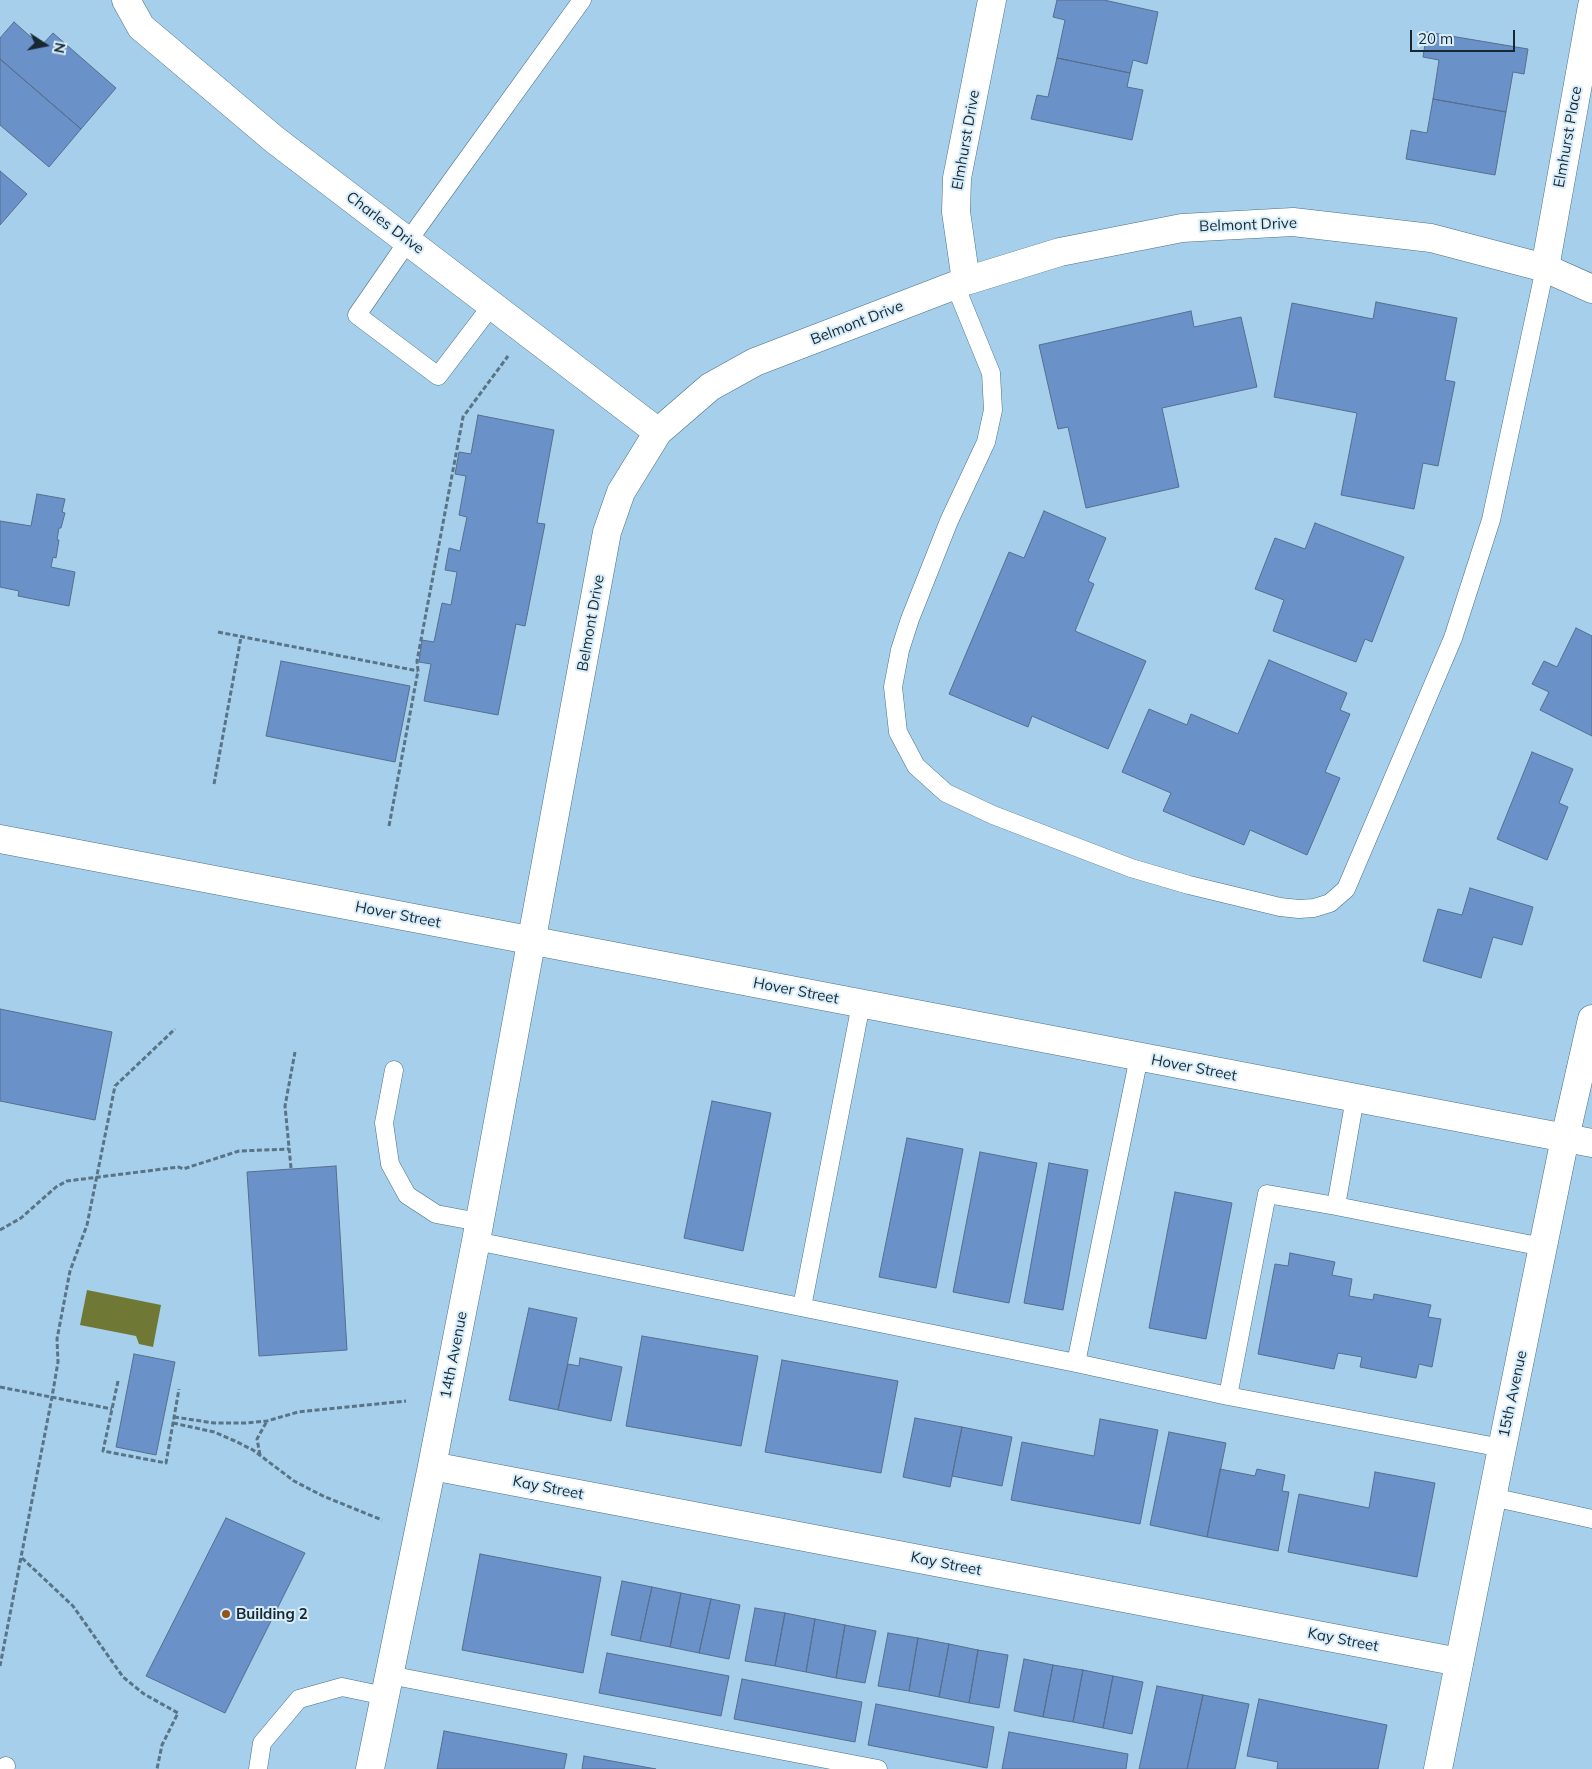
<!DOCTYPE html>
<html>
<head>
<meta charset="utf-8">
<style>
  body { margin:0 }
  #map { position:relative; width:1592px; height:1769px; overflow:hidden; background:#a5cfea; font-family:Mulish,sans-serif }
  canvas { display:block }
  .north { position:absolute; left:20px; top:20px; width:50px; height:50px; -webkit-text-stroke:4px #d8edfa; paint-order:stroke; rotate:101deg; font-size:14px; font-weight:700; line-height:20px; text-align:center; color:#182832 }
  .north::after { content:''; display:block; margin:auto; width:18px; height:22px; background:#182832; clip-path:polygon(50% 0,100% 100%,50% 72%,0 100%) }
  .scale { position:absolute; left:1410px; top:30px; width:105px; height:22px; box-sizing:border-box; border:2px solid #182832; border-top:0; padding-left:6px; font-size:15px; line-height:18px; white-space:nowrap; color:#182832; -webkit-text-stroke:4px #d8edfa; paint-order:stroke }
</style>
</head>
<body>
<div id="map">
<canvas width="1592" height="1769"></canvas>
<div class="north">N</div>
<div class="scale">20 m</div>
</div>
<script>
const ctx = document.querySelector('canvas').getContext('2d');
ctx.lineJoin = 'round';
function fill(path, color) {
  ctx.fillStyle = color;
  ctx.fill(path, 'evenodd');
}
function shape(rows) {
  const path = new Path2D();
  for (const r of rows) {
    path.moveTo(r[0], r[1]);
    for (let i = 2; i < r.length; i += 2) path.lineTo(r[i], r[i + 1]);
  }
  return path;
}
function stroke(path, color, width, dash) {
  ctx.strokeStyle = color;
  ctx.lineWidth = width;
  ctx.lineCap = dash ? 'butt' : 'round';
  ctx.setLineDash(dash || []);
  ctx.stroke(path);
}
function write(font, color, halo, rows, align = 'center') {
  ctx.font = font + ' Mulish,sans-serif';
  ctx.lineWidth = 4;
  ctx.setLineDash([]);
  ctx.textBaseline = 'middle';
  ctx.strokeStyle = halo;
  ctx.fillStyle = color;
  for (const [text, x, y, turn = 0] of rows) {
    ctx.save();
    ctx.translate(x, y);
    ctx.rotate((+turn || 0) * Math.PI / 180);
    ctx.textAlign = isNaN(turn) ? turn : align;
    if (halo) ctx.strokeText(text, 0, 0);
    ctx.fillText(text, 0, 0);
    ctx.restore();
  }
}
const water = shape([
  [87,1290,161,1305,153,1347,139,1344,136,1336,80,1325]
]);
const building = shape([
  [1057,0,1104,0,1158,12,1147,64,1133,60,1130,73,1057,58,1065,20,1053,17,1057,0],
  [14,22,41,46,53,33,116,88,81,129,0,59,0,38,14,22],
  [1427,32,1528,49,1524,74,1513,72,1506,112,1433,99,1439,60,1423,57,1427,32],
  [1057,58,1130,73,1127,87,1143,90,1132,140,1031,119,1037,95,1048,97,1057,58],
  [0,59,81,129,49,167,0,125,0,59],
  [1433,99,1506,112,1495,175,1406,159,1411,130,1427,133,1433,99],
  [0,171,27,194,0,225,0,171],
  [1376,302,1457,318,1445,380,1455,382,1438,466,1423,463,1414,509,1341,495,1357,413,1274,397,1292,303,1373,319,1376,302],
  [1191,311,1194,327,1241,317,1257,387,1162,408,1179,487,1086,508,1068,427,1058,429,1039,345,1191,311],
  [478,415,554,430,537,523,545,524,525,626,516,624,498,715,424,701,431,664,419,662,422,640,434,642,442,603,451,605,457,572,445,570,449,548,460,551,467,517,459,515,466,476,455,474,459,452,471,454,478,415],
  [37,494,65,499,62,512,65,513,61,528,59,528,57,540,59,540,56,558,53,557,51,567,75,572,69,606,18,596,19,591,0,587,0,521,31,526,37,494],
  [1044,511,1106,538,1088,581,1094,584,1075,631,1146,661,1108,749,1032,716,1028,727,949,694,1009,552,1024,558,1044,511],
  [1315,523,1404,557,1372,642,1365,639,1356,662,1273,631,1284,600,1255,589,1275,538,1305,549,1315,523],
  [1576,628,1592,636,1592,736,1540,710,1549,692,1532,684,1544,661,1557,667,1576,628],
  [1269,660,1347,693,1340,710,1350,714,1325,772,1340,778,1307,855,1250,830,1244,845,1163,811,1171,793,1122,772,1149,709,1187,725,1191,714,1238,734,1269,660],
  [281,661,410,686,395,762,266,736,281,661],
  [1532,752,1573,769,1559,803,1568,807,1547,860,1497,839,1532,752],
  [1470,888,1533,907,1522,945,1493,937,1481,978,1423,961,1438,909,1462,915,1470,888],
  [0,1009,112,1032,95,1120,0,1101,0,1009],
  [712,1101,771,1113,743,1251,684,1238,712,1101],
  [907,1138,963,1149,936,1288,879,1277,907,1138],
  [980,1152,1037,1163,1009,1303,953,1292,980,1152],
  [1049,1163,1088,1170,1063,1310,1024,1303,1049,1163],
  [336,1166,347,1350,259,1356,247,1172,336,1166],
  [1175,1192,1232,1203,1206,1339,1149,1328,1175,1192],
  [1290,1253,1335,1262,1332,1275,1352,1279,1349,1296,1373,1300,1374,1294,1431,1305,1428,1317,1441,1319,1432,1367,1419,1364,1416,1378,1360,1367,1362,1357,1338,1353,1334,1369,1258,1354,1275,1264,1288,1266,1290,1253],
  [529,1308,577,1318,558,1410,509,1400,529,1308],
  [642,1336,758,1356,741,1446,626,1426,642,1336],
  [134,1354,175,1362,156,1455,116,1447,134,1354],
  [580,1358,622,1367,611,1421,558,1410,568,1364,579,1366,580,1358],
  [782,1360,898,1381,881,1473,765,1452,782,1360],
  [915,1418,962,1427,950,1487,903,1477,915,1418],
  [1100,1419,1158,1430,1140,1524,1011,1500,1022,1442,1094,1456,1100,1419],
  [962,1427,1012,1437,1002,1486,952,1476,962,1427],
  [1169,1432,1226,1443,1207,1537,1150,1525,1169,1432],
  [1220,1469,1255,1476,1257,1469,1285,1475,1282,1491,1289,1492,1278,1551,1207,1537,1220,1469],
  [1375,1472,1435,1483,1417,1577,1288,1552,1299,1494,1369,1508,1375,1472],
  [226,1518,305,1553,225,1713,146,1676,226,1518],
  [480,1554,601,1577,583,1673,462,1650,480,1554],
  [622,1581,652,1587,640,1641,611,1635,622,1581],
  [652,1587,681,1593,670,1647,640,1641,652,1587],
  [681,1593,711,1599,699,1653,670,1647,681,1593],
  [711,1599,740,1605,729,1659,699,1653,711,1599],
  [755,1608,785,1613,775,1666,745,1661,755,1608],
  [785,1613,815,1619,806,1672,775,1666,785,1613],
  [815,1619,845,1625,836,1678,806,1672,815,1619],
  [845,1625,876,1631,865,1683,836,1678,845,1625],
  [888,1633,918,1638,909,1691,878,1686,888,1633],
  [918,1638,949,1644,939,1697,909,1691,918,1638],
  [949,1644,978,1650,969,1703,939,1697,949,1644],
  [978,1650,1008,1655,999,1708,969,1703,978,1650],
  [607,1653,729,1676,721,1716,599,1693,607,1653],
  [1024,1659,1053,1665,1043,1717,1014,1711,1024,1659],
  [1053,1665,1083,1670,1073,1722,1043,1717,1053,1665],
  [1083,1670,1113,1676,1103,1728,1073,1722,1083,1670],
  [1113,1676,1143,1682,1132,1734,1103,1728,1113,1676],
  [742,1679,862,1702,855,1742,734,1719,742,1679],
  [1157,1686,1203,1695,1187,1769,1139,1769,1157,1686],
  [1203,1695,1249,1704,1235,1769,1187,1769,1203,1695],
  [1259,1699,1387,1725,1378,1769,1277,1769,1278,1762,1247,1756,1259,1699],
  [876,1704,994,1727,987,1768,868,1745,876,1704],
  [444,1731,567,1754,564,1769,437,1769,444,1731],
  [1009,1732,1128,1754,1126,1769,1002,1769,1009,1732],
  [584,1756,656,1769,582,1769,584,1756]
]);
const path = shape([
  [218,632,418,671],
  [214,784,241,637],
  [389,826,418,671,417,661,463,417,508,356],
  [291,1168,285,1106,295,1052],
  [0,1230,21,1218,56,1187,67,1181,179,1167,183,1169,239,1151,289,1149],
  [118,1381,103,1451,166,1463,179,1389],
  [0,1387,112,1409],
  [174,1417,214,1423,246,1423,267,1421,298,1412,406,1401],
  [173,1423,214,1432,235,1441,253,1450,294,1481,323,1496,382,1520],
  [260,1455,257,1439,267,1421],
  [22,1558,73,1606,123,1677,144,1694,178,1713,162,1745,157,1769],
  [0,1666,52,1397,58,1362,57,1339,70,1271,87,1225,115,1086,175,1029]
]);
const service = shape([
  [955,285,991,373,993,410,986,442,949,521,910,619,900,650,893,687,898,732,916,766,946,793,993,815,1131,868,1189,885,1280,907,1299,909,1314,908,1330,903,1346,889,1453,638,1491,520,1545,268],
  [492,305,438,376,357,315,408,241,582,0],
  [394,1070,384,1123,390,1164,407,1195,436,1214,479,1222],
  [1355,1098,1336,1206,1543,1247],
  [476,1241,1076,1363,1228,1396,1502,1448],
  [802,1307,861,1004],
  [1076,1363,1139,1057],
  [1228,1396,1267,1194,1336,1206],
  [1492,1497,1592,1519],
  [389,1675,878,1769],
  [5,1769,6,1766],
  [258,1769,262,1743,299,1699,342,1687,385,1696]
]);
const minor = shape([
  [126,0,141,27,275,140,658,432],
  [1545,268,1592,6],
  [966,281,956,212,957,178,992,0],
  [432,1466,1459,1662],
  [370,1769,432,1466,476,1241,607,532,621,492,658,432,710,387,755,362,966,281,1060,252,1182,228,1293,222,1431,238,1545,268,1592,289]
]);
const tertiary = shape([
  [1438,1769,1502,1448,1565,1138,1592,1019]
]);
const secondary = shape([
  [0,839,1592,1143]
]);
const markers = [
  [226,1614,5,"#93531c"]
];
const streetNames = [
  ["Elmhurst Place",1568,137,-80],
  ["Elmhurst Drive",966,140,-80],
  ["Charles Drive",385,223,37],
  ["Belmont Drive",1248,225,-2],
  ["Belmont Drive",857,323,-21],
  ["Belmont Drive",591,623,-80],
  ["Hover Street",398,915,11],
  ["Hover Street",796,991,11],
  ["Hover Street",1194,1068,11],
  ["14th Avenue",454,1355,-79],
  ["15th Avenue",1513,1394,-78],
  ["Kay Street",548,1488,11],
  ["Kay Street",946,1564,11],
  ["Kay Street",1343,1640,11]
];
const poiNames = [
  ["Building 2",236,1614]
];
fill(water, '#6f7935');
fill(building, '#6a91c8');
stroke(building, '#576e8f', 1);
stroke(service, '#497088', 19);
stroke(minor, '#497088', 29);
stroke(tertiary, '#497088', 29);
stroke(secondary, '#497088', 29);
stroke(path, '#587486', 3, [5, 2.5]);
stroke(service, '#fff', 18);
stroke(minor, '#fff', 28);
stroke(tertiary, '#fff', 28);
stroke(secondary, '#fff', 28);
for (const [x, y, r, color] of markers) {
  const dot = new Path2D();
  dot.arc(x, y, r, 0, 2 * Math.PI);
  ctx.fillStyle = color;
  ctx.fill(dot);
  stroke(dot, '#d8edfa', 2);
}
write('15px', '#182832', '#d8edfa', streetNames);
write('bold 15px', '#182832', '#d8edfa', poiNames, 'left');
</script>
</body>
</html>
